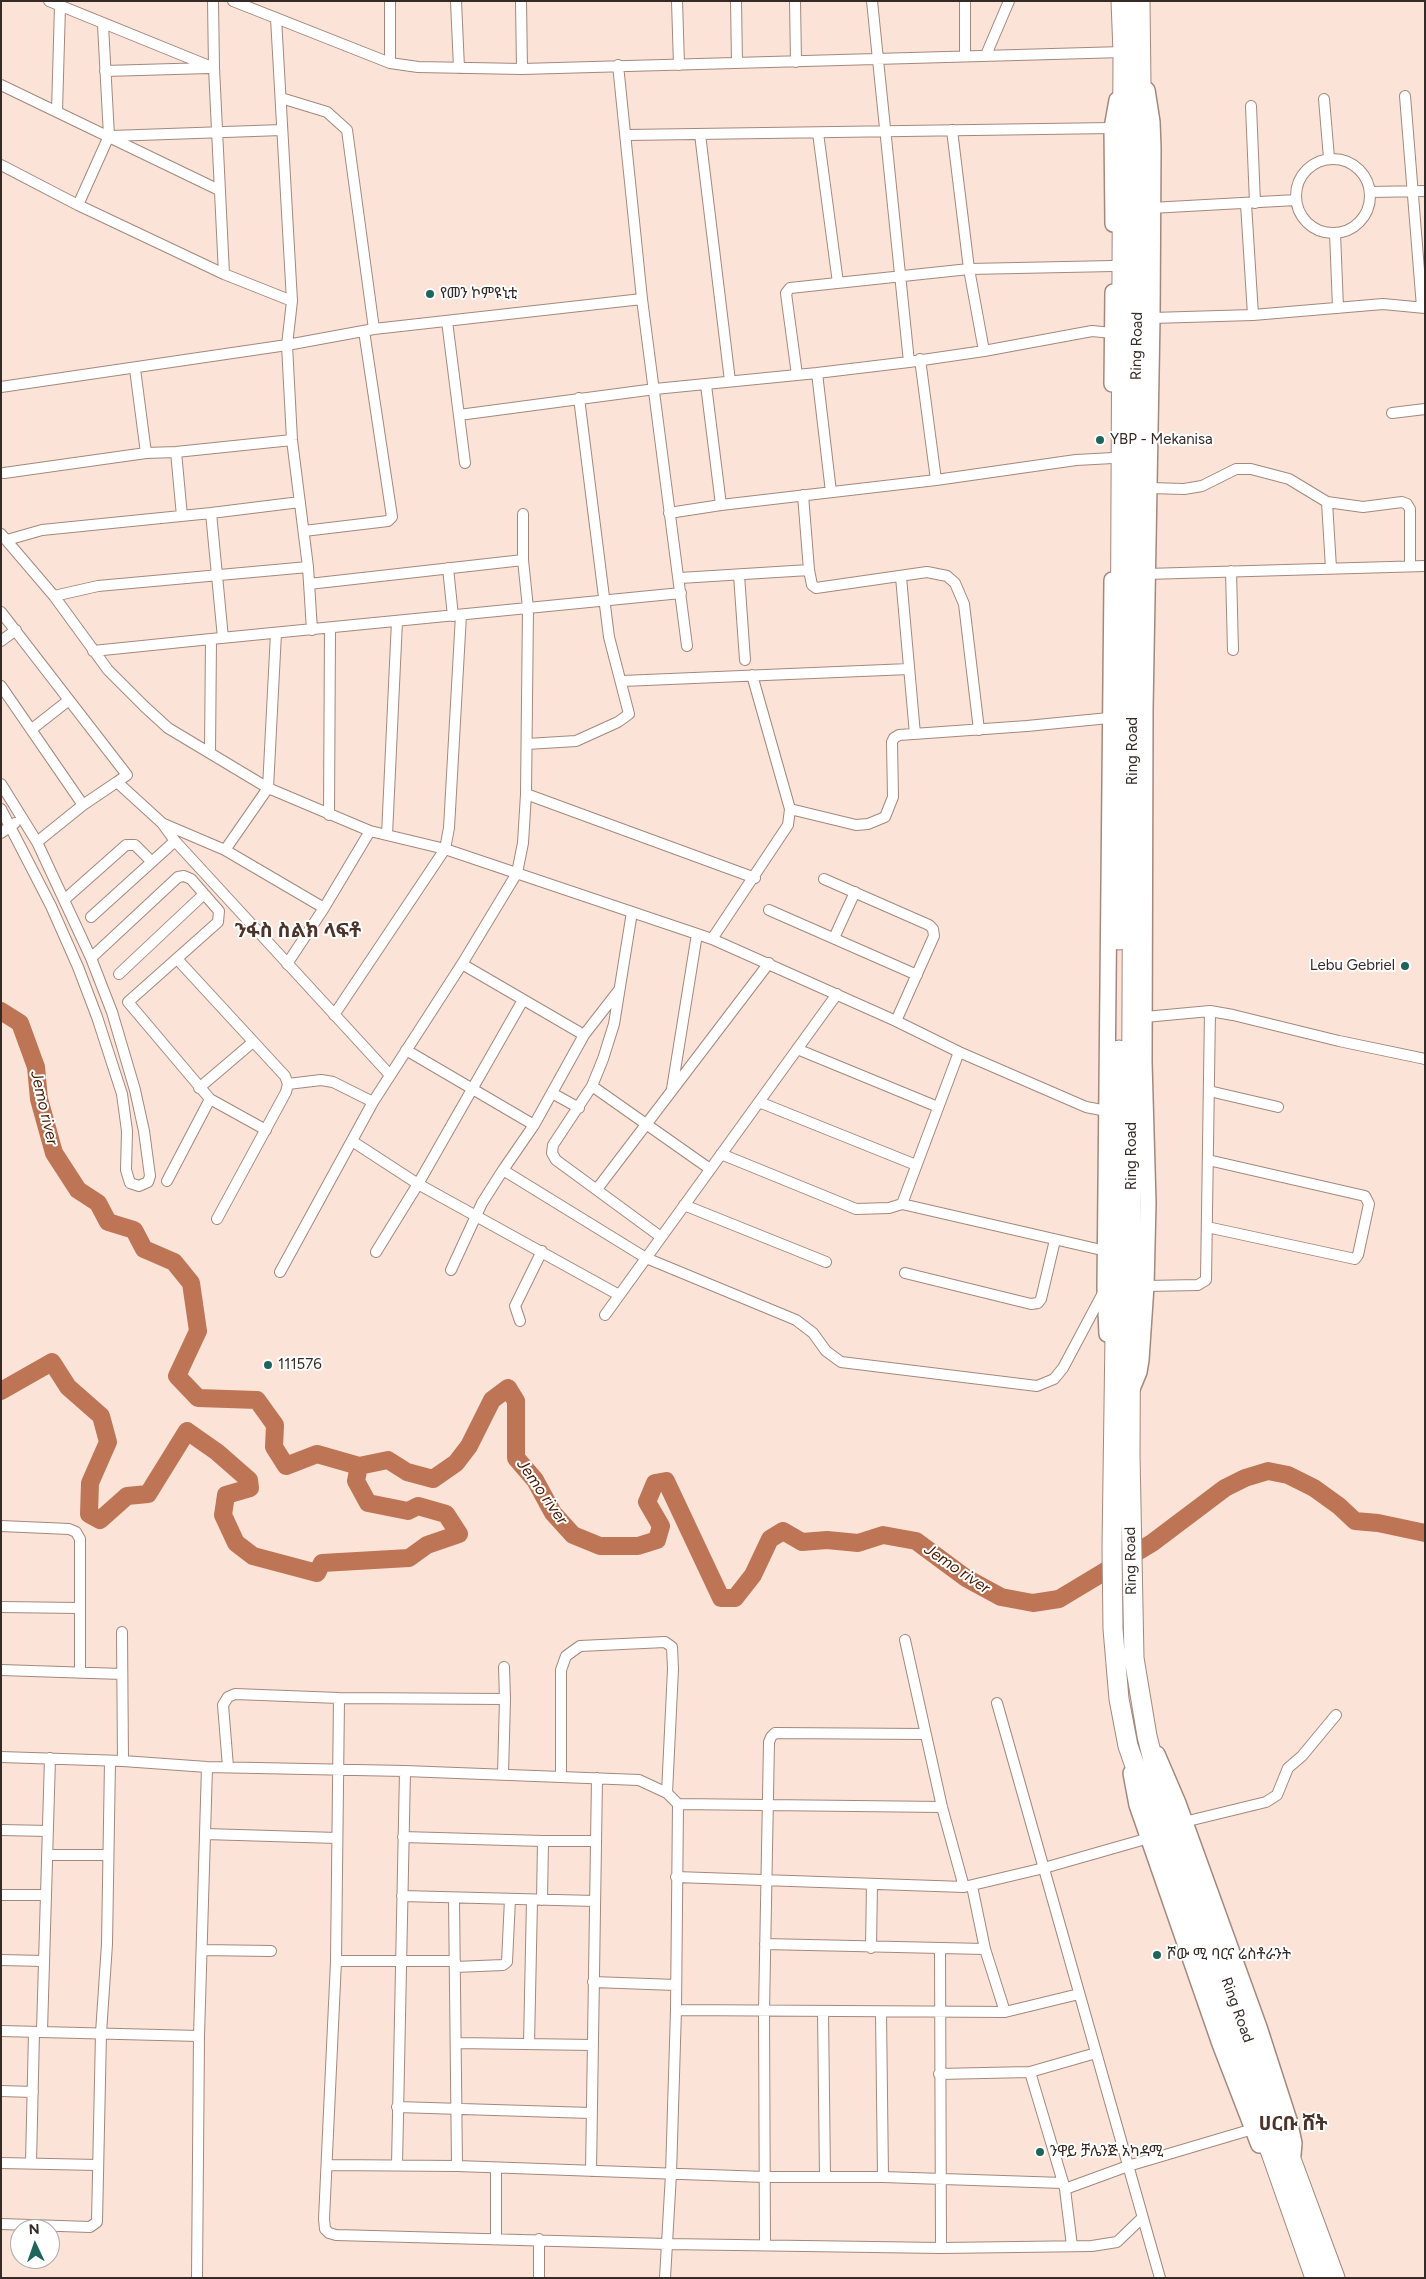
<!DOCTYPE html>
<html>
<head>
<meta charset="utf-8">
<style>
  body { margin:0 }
  #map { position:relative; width:1426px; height:2279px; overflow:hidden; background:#fbe3d8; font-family:Figtree,sans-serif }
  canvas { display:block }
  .frame { position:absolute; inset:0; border:2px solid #352a25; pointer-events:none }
  .north { position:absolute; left:10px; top:2219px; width:50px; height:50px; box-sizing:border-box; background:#fff; border:1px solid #aeaaa8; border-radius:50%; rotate:357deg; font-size:14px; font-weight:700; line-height:20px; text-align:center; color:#352a25 }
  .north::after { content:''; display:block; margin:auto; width:18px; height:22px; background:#1e665b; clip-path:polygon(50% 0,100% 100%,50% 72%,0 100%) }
</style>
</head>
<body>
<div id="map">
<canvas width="1426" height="2279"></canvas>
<div class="frame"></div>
<div class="north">N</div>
</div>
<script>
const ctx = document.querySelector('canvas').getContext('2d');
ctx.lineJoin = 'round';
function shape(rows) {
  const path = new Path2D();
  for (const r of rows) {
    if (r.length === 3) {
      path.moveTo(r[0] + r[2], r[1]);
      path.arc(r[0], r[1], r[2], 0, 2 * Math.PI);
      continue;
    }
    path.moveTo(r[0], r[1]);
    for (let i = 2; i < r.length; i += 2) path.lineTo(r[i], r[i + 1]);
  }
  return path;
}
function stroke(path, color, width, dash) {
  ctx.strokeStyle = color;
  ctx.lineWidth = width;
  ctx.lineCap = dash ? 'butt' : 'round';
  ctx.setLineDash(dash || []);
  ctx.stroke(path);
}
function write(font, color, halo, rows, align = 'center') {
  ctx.font = font + ' Figtree,"Noto Sans Ethiopic",sans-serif';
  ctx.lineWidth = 4;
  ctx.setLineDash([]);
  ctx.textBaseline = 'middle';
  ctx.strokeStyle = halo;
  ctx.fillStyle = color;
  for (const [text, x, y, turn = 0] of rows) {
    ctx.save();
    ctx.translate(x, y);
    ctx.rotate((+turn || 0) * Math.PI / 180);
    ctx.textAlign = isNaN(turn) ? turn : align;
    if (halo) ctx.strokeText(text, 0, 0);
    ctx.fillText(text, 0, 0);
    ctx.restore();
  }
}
const river = shape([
  [1,1011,20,1023,36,1067,39,1099,54,1153,78,1190,98,1203,108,1222,134,1230,144,1249,174,1262,191,1283,198,1331,177,1376,198,1398,257,1400,275,1425,274,1447,286,1466,317,1454,359,1466,388,1460,407,1472,433,1479,456,1463,469,1446,492,1400,508,1388,516,1401,516,1458,535,1480,553,1513,573,1535,600,1546,638,1546,657,1540,661,1526,647,1502,655,1483,666,1481,721,1598,735,1598,753,1575,770,1539,783,1531,802,1542,827,1540,858,1543,883,1535,916,1541,966,1578,1001,1597,1033,1603,1059,1599,1152,1543,1225,1488,1245,1478,1268,1471,1288,1475,1314,1488,1339,1506,1355,1521,1378,1523,1425,1533],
  [1,1391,52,1362,68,1387,101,1416,108,1442,90,1483,89,1514,100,1520,127,1496,148,1494,187,1431,217,1452,249,1480,250,1488,226,1495,223,1515,236,1543,253,1556,317,1573,322,1563,409,1558,427,1545,459,1534,446,1514,418,1506,408,1511,368,1503,356,1481,359,1466]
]);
const street = shape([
  [49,1,214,68],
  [213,1,214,68,224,274],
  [233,1,390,63,418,67,522,69,1123,52],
  [456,1,459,68],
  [521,1,522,69],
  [677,1,679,65],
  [736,1,737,63],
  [795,1,796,62],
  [872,1,909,362],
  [276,18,292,301,287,345,292,440,308,567,312,630],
  [965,55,965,1],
  [986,55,1009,1],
  [390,63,390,1],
  [618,65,642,299,687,646],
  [105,71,209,68],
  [1,85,219,190],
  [1405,96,1422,307],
  [281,98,327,112,347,130,374,329],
  [1324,99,1329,158],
  [1251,106,1255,203],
  [57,111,60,6],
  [952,130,969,269,984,351],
  [818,133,838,283],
  [700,134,730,381],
  [626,135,1112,128],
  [111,136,282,130],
  [1333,196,37],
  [1,165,78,205,224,274,292,301],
  [1371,192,1425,191],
  [1246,204,1253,315],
  [78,205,109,136,103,25],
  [1151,208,1296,200],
  [1335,233,1338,308],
  [1152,318,1253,315,1383,304,1425,308],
  [447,321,465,463],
  [920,359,936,480],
  [135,369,146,453],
  [817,373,831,492],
  [797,375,787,301,786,293,790,288,969,269,1113,266],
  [706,385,721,505],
  [1,387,287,345,374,329,642,299],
  [1392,413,1425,409],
  [459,415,655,389,817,373,909,362,984,351,1092,331,1112,333],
  [176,452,182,516],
  [4,473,146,453,176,452,292,440],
  [1150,488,1184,489,1202,486,1236,469,1251,469,1289,479,1327,502,1363,507,1402,502,1407,504,1410,509,1410,565],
  [803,495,809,570,812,585,816,588,927,572,947,576,955,583,964,604,979,730],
  [1327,502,1331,568],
  [211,513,223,638],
  [669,513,721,505,936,480,1076,460,1113,458],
  [304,531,388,521,392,517,364,331],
  [1,534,54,596,108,670,145,707,168,728,268,788,370,831,445,849,712,939,896,1021,959,1052,1086,1107,1112,1112],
  [7,540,42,530,211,513,300,502],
  [448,568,453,616],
  [1231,571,1233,650],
  [1146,574,1425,566],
  [739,575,745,660],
  [901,577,915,734],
  [680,578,809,570],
  [309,584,523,560],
  [54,596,98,586,308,567],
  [1,612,127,775,117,782,162,823,175,841,390,1075],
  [276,633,268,788,225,850,324,908],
  [1,641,16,630],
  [93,651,211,639],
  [622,681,909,669],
  [1,686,83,805,117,782],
  [32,729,69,700],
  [527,744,576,741,618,722,629,714,609,637,579,398],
  [210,753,211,639,681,593],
  [1,784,37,842,91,958,112,1012,135,1090,144,1131,150,1176,148,1182,139,1186,130,1183,126,1170,127,1131,122,1094,97,1017,78,967,51,906,1,809],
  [526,794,755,878],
  [790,809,856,825,868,824,885,817,893,797,892,742,894,738,899,735,1027,726,1109,718],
  [329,815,330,628],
  [164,824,225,850],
  [1,833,15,823],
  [387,835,397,621],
  [37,842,83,805],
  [824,879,929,925,933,929,934,936,896,1021],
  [64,900,126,845,135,845,151,861],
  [769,910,917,975],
  [632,912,614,1024,603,1059,592,1086,553,1145,552,1153,556,1160,661,1237],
  [91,917,175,841],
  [834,938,855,892],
  [712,939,788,825,790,809,752,675],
  [91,958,178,877,184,876,191,879,219,911,218,922,128,1002,210,1099,266,1130],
  [178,960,285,1076,288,1084,286,1092,217,1219],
  [287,964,324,908,370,831],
  [462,964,584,1035],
  [119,974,204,894],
  [619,990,584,1035,534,1125,503,1170,646,1258,796,1320,813,1333,826,1351,841,1362,1037,1386,1054,1379,1063,1368,1104,1291],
  [334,1015,445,849,449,828,461,615],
  [1145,1017,1210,1011,1233,1015,1339,1041,1425,1059],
  [797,1049,938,1107],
  [406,1050,534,1125],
  [288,1084,321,1080,333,1082,373,1102],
  [592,1086,710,1169],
  [199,1088,253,1042],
  [672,1089,697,934],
  [1209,1091,1278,1107],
  [552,1093,579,1108],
  [759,1102,916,1165],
  [352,1141,418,1184,619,1295],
  [721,1154,856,1209,889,1208,902,1204,1106,1251],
  [167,1181,210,1099],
  [597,1189,769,963],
  [902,1204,959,1052],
  [684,1205,826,1262],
  [1207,1227,1355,1259,1358,1255,1369,1204,1365,1196,1208,1160],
  [376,1252,418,1184,523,1000],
  [451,1270,482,1203,503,1170],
  [280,1272,373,1102,462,964,517,873,523,843,526,794,528,608,523,560,523,514],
  [905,1273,1031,1304,1038,1303,1041,1299,1055,1240],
  [1146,1286,1198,1285,1206,1280,1210,1011],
  [605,1315,837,994],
  [520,1321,515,1306,542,1251],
  [1,1526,69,1529,76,1532,80,1539,80,1673],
  [1,1607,79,1608],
  [122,1632,123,1761],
  [905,1640,942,1807,964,1887],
  [504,1667,505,1699],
  [1,1670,122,1674],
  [339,1698,336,1961,324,2219,325,2229,329,2233,336,2235,667,2244,941,2248,1092,2246,1117,2242,1142,2218],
  [997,1703,1160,2278],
  [1,1757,123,1761,207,1767,405,1771,639,1780,667,1793,678,1804,676,2010,671,2174,665,2278],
  [228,1767,223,1705,228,1697,235,1694,339,1698,505,1699,503,1774],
  [561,1777,561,1670,566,1656,580,1646,665,1642,672,1647,673,1669,667,1793],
  [678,1804,942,1807],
  [1184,1822,1266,1802,1277,1795,1288,1768,1302,1756,1336,1715],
  [1,1830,48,1831],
  [205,1834,337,1838],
  [403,1837,543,1841,542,1900],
  [543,1841,596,1841],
  [47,1855,107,1855],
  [676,1877,964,1887,1044,1868,1149,1838],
  [972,1886,985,1949,1005,2012],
  [1,1895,45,1895],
  [402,1896,595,1901],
  [454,1898,457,2166],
  [765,1944,985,1949],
  [871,1948,872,1884],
  [940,1949,941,2248],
  [202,1950,271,1951],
  [1,1960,43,1961],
  [336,1961,455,1961],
  [455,1967,503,1965,507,1962,510,1899],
  [593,1982,676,1985],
  [676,2010,1005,2012,1079,1994],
  [823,2011,825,2177],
  [881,2012,883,2177],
  [1,2031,199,2036],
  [42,2031,50,1758],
  [457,2043,593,2045],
  [529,2044,532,1900],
  [1030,2072,1065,2189,1072,2246],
  [939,2074,1030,2072,1096,2053],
  [1,2091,33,2092],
  [397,2107,591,2113],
  [1,2163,98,2165],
  [31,2163,34,2032],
  [328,2165,457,2166,765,2177,883,2177,1063,2183],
  [397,2165,405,1771],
  [496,2168,496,2238],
  [591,2171,597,1778],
  [1065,2189,1128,2166,1253,2129],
  [1,2224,90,2227,97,2222,101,2033,107,1944,110,1761],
  [765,2244,764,2012,769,1742,771,1737,775,1733,925,1734],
  [197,2278,199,2036,207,1767],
  [539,2278,539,2239]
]);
const secondary = shape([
  [1113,224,1112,128,1117,100],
  [1112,384,1113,292],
  [1107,1334,1105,1288,1112,580],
  [1132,1389,1139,1372,1141,1360,1146,1286,1148,1203,1144,1062,1145,709,1152,318,1153,148,1152,122,1147,90],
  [1157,1754,1178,1803,1259,2027,1289,2120,1294,2143,1293,2155],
  [1131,1773,1137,1805,1220,2044,1259,2145]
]);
const highway = shape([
  [1140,1,1141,85,1134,544,1130,1455,1134,1658,1147,1736,1164,1804,1271,2105,1335,2278],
  [1119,940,1123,52,1121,1],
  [1119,1050,1112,1548,1113,1629,1119,1699,1128,1746,1315,2278]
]);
const markers = [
  [430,294,5,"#1e665b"],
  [1100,440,5,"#1e665b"],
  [1405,966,5,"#1e665b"],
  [268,1365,5,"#1e665b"],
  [1157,1955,5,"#1e665b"],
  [1040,2152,5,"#1e665b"]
];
const poiNames = [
  ["የመን ኮምዩኒቲ",440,294],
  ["YBP - Mekanisa",1110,440],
  ["Lebu Gebriel",1395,966,"right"],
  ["111576",278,1365],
  ["ሾው ሚ ባርና ሬስቶራንት",1167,1955],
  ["ንዋይ ቻሌንጅ አካዳሚ",1050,2152]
];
const streetNames = [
  ["Ring Road",1137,346,-89],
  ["Ring Road",1133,751,-90],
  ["Ring Road",1132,1156,-90],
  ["Ring Road",1131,1561,-91],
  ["Ring Road",1237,2010,70]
];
const waterNames = [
  ["Jemo river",44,1108,77],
  ["Jemo river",542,1492,55],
  ["Jemo river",957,1569,34]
];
const districtNames = [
  ["ንፋስ ስልክ ላፍቶ",298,931],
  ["ሀርቡ ሸት",1293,2124]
];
stroke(river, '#be7555', 18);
stroke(street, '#a4887d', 12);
stroke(secondary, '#a4887d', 18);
stroke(highway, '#a4887d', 21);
stroke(street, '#fff', 10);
stroke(secondary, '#fff', 15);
stroke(highway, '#fff', 19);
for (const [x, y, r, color] of markers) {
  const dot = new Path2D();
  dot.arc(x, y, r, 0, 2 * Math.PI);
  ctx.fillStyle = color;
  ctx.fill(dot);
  stroke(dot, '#fff', 2);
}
write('15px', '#352a25', '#fff', poiNames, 'left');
write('15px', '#352a25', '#fff', streetNames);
write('italic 16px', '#481901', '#fff', waterNames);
write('bold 20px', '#4c342a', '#fff', districtNames);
</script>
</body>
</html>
